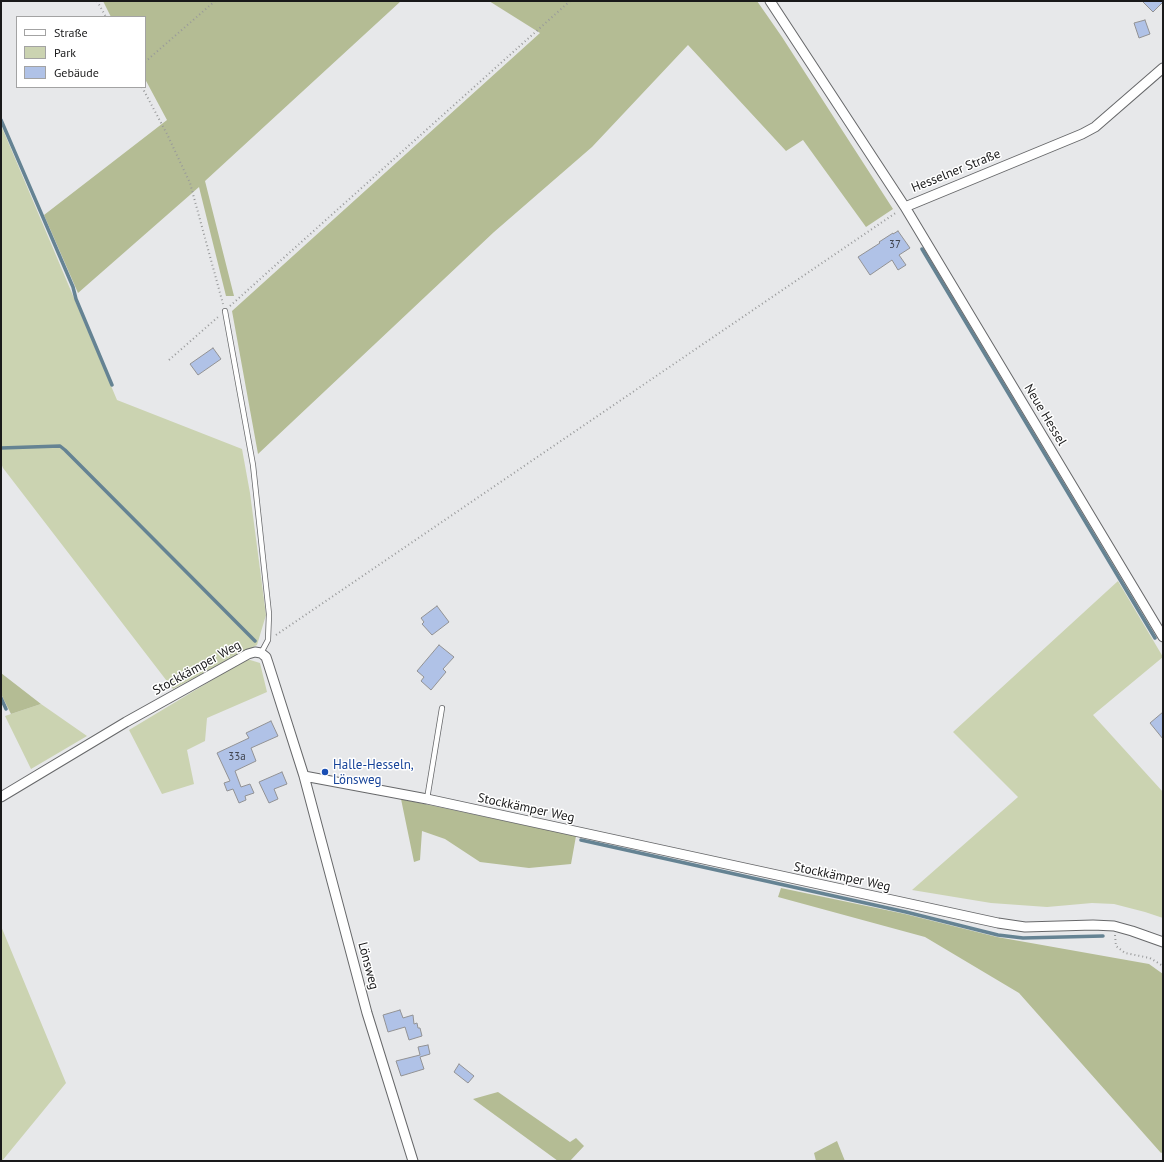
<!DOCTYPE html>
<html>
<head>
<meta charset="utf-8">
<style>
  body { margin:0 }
  #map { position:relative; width:1164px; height:1162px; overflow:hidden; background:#e7e8ea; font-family:"PT Sans",sans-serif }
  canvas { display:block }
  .frame { position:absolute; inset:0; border:2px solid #19191a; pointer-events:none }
  .legend { position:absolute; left:16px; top:16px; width:130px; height:72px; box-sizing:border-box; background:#fff; border:1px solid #a3a3a3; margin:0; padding:5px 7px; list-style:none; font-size:12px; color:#19191a }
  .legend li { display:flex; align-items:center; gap:8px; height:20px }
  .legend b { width:20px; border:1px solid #a3a3a3 }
</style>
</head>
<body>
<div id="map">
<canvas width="1164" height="1162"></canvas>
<div class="frame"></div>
<ul class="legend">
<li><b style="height:5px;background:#fff"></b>Straße</li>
<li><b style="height:11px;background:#cbd3b1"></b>Park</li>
<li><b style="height:11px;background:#b0c2e7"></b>Gebäude</li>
</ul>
</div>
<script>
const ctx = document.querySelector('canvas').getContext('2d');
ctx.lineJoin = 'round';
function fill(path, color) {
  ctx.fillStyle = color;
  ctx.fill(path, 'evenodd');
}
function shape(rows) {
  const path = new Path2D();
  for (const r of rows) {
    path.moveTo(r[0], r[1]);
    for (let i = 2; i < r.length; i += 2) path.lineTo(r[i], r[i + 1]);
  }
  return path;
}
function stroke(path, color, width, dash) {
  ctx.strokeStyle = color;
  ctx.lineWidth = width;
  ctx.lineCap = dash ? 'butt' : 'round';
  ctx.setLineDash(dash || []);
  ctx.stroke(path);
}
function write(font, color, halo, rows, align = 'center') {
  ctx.font = font + ' "PT Sans",sans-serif';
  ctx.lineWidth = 3;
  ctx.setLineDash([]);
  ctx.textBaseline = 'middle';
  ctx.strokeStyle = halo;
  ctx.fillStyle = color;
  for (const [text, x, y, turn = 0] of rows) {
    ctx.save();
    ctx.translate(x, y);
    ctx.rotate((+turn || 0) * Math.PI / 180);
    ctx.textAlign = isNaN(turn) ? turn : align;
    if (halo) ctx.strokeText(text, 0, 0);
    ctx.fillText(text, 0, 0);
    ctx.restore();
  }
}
const green = shape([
  [1,125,117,400,242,449,250,493,266,615,257,645,173,689,3,468,1,463],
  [1118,581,1163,657,1093,715,1163,792,1163,918,1145,912,1114,904,1092,903,1047,907,991,903,912,890,1018,797,953,732],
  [247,659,260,663,267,692,207,718,205,741,187,750,194,784,162,794,129,730],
  [41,704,87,736,31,769,5,716],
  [1,926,66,1083,2,1161,1,1161]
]);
const forest = shape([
  [103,1,401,1,205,181,234,296,226,296,199,187,78,293,44,215,167,120,145,79,145,17,111,17],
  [489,1,757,1,782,37,893,209,866,227,803,140,786,151,688,45,592,147,494,232,258,454,232,311,540,33],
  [1,673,41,704,11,714,1,694],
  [401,799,576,836,571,864,529,868,480,862,445,839,422,831,420,860,414,862],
  [781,888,905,914,997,937,1149,964,1163,974,1163,1152,1161,1153,1019,993,925,937,778,897],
  [498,1092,570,1142,576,1138,584,1146,570,1161,558,1161,473,1099],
  [837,1141,845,1161,816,1161,814,1153]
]);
const stream = shape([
  [1,120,73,287,76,299,112,385],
  [922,249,1155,638],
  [1,448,60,446,65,450,255,641],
  [1,698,6,709],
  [581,840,906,912,998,935,1023,938,1103,936]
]);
const building = shape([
  [1142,1,1163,1,1163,2,1153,12,1142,1],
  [1145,20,1150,34,1139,38,1134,23,1145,20],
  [898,231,910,248,899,255,906,265,898,270,892,260,870,275,858,257,880,243,879,242,893,233,893,234,898,231],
  [213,348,221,359,198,375,190,364,213,348],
  [437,606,449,622,432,635,422,624,424,622,421,618,437,606],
  [439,645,454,657,443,669,446,672,431,690,421,681,424,677,417,671,439,645],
  [1163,712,1163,739,1150,723,1163,712],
  [271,721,278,736,251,748,256,761,235,771,241,787,250,784,254,793,245,796,246,800,239,803,233,789,227,791,224,783,230,781,217,753,249,738,246,733,271,721],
  [282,772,287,784,274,789,278,799,269,803,259,782,282,772],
  [400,1010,403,1018,413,1015,414,1024,417,1023,418,1028,420,1028,422,1036,409,1040,405,1027,388,1032,383,1015,400,1010],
  [428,1045,430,1054,420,1057,424,1069,401,1076,396,1061,420,1055,418,1047,428,1045],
  [459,1064,474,1076,468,1083,454,1072,459,1064]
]);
const path = shape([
  [97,1,106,17],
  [145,62,215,1],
  [142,87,167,134,190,183,223,304],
  [230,306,570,1],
  [169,360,218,317],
  [276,635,897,212],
  [1115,935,1116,946,1125,953,1150,958,1163,966]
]);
const service = shape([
  [225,311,253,465,269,614,268,640,261,653],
  [427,799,442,708]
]);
const minor = shape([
  [770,1,905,207,1163,637],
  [905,207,1082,134,1095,127,1163,68],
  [304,776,427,799,998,923,1025,927,1093,925,1114,926,1132,931,1163,942],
  [1,797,126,722,248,654,255,652,261,653,266,657,268,663,304,776,367,1013,413,1161]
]);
const markers = [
  [325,772,4,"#1a4fb4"]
];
const numberNames = [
  ["37",895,245],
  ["33a",237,757]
];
const streetNames = [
  ["Hesselner Straße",956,171,-22],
  ["Neue Hessel",1045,415,59],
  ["Stockkämper Weg",197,668,-29],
  ["Stockkämper Weg",526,808,12],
  ["Stockkämper Weg",842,877,12],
  ["Lönsweg",368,966,75]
];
const transitNames = [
  ["Halle-Hesseln,",333,765],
  ["Lönsweg",333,780]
];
fill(green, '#cbd3b1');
fill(forest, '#b4bc94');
stroke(stream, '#658393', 3.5);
fill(building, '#b0c2e7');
stroke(building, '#929294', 1);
stroke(service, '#67686a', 6);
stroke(minor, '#67686a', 11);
stroke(path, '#98999a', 2, [1, 3]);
stroke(service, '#fff', 4.5);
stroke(minor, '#fff', 9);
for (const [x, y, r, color] of markers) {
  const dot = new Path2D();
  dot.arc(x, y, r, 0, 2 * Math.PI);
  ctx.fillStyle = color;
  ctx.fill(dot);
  stroke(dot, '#fff', 1.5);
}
write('11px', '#3f434d', null, numberNames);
write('13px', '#19191a', '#fff', streetNames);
write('13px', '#164399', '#fff', transitNames, 'left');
</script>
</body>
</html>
